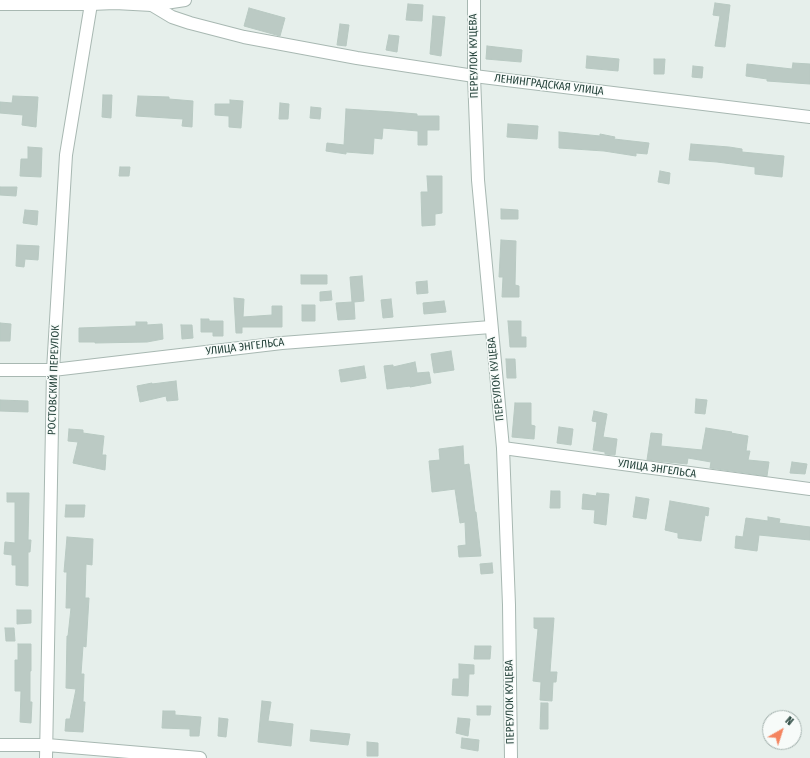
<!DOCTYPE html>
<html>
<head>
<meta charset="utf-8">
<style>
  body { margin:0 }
  #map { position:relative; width:810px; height:758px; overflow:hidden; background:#e6efeb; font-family:"Fira Sans Condensed",sans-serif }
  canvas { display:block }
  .north { position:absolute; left:762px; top:710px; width:40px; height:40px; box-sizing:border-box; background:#f7fbf9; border:1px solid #a3b1ad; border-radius:50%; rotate:39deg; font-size:11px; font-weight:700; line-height:16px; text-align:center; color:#24423a }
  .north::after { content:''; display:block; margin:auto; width:14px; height:18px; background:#f4845f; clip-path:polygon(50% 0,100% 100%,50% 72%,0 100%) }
</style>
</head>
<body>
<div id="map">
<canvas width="810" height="758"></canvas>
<div class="north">N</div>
</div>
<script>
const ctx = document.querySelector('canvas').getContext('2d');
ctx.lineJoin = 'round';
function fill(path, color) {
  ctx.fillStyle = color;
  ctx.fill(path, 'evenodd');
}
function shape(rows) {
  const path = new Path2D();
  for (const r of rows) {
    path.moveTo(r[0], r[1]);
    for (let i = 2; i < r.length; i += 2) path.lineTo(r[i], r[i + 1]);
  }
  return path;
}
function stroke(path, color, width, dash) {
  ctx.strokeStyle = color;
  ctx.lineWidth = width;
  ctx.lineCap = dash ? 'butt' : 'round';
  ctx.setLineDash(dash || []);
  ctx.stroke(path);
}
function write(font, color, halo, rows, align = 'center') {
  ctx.font = font + ' "Fira Sans Condensed",sans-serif';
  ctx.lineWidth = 3;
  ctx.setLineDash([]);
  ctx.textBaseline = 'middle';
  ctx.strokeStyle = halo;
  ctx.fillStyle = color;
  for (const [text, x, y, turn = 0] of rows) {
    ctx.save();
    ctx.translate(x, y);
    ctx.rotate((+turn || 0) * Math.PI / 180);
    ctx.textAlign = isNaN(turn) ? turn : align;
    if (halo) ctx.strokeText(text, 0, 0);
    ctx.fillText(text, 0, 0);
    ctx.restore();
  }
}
const building = shape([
  [715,3,730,5,725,47,715,46,720,16,713,15,715,3],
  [408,4,423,5,422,21,406,20,408,4],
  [249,8,285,18,280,36,244,26,249,8],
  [433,16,445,17,441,56,430,54,433,16],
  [340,24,349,25,346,46,337,45,340,24],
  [389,35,399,36,397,52,386,50,389,35],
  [487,46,522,50,521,62,486,59,487,46],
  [587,56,619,59,618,71,586,68,587,56],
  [654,59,665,59,664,74,654,74,654,59],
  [793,63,810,64,810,84,767,81,767,79,746,76,747,64,792,69,793,63],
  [693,66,703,67,702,78,692,77,693,66],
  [103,95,112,95,111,118,102,117,103,95],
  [13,96,38,97,36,127,22,125,23,115,0,113,0,102,12,103,13,96],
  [138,96,169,97,169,99,193,101,192,127,182,126,183,119,136,116,138,96],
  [230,100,243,101,241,128,229,127,229,116,215,115,215,104,230,104,230,100],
  [280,103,289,104,288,119,279,119,280,103],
  [311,107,321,108,320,119,310,118,311,107],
  [346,109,393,112,417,114,417,116,439,116,439,130,427,130,427,145,418,145,418,131,383,128,382,139,374,138,373,154,346,152,346,154,326,151,327,143,344,145,346,109],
  [508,124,538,126,537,139,507,137,508,124],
  [559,132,600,136,600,134,615,137,614,139,649,143,647,154,636,153,636,156,604,151,559,148,559,132],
  [691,144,729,147,742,149,742,152,784,156,782,177,755,174,755,167,717,162,689,160,691,144],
  [28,147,42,148,41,177,20,176,21,159,28,159,28,147],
  [120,167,130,167,129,176,119,176,120,167],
  [660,171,670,173,669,184,658,182,660,171],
  [427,176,442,176,442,213,435,214,435,225,422,226,421,192,428,192,427,176],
  [0,187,17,187,16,196,0,195,0,187],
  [501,209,518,210,518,219,501,219,501,209],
  [25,210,38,211,37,225,23,223,25,210],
  [501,240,516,241,515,285,519,286,519,297,502,297,503,277,499,277,501,240],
  [17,245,39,246,38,260,25,259,24,267,16,266,17,245],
  [301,275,327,275,327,284,301,284,301,275],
  [362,276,364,301,354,302,355,319,338,320,336,303,352,302,350,277,362,276],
  [427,281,428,293,417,294,416,282,427,281],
  [331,291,332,300,320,301,320,292,331,291],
  [234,298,244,299,243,317,272,315,272,306,282,306,282,327,242,327,242,333,236,333,234,298],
  [391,299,393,317,383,318,381,300,391,299],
  [444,301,446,312,424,314,423,303,444,301],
  [302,305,315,305,315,321,302,321,302,305],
  [201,319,209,319,209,321,223,321,223,336,213,336,213,332,201,332,201,319],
  [508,321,521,321,521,337,526,337,526,347,510,347,508,321],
  [136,322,147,322,147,325,162,324,163,339,147,342,95,343,95,342,79,342,79,328,136,326,136,322],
  [0,323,11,324,10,341,0,341,0,323],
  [181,325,192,325,193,338,182,339,181,325],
  [451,351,454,370,434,373,431,354,451,351],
  [506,359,515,359,516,378,507,378,506,359],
  [415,362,417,373,429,372,431,383,410,387,410,386,387,389,384,366,393,365,393,367,415,362],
  [364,366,366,378,341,382,339,370,364,366],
  [176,381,178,400,167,401,166,396,140,402,137,386,152,383,152,384,176,381],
  [696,399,707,400,705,414,695,413,696,399],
  [0,400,28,401,28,412,0,411,0,400],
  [515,403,531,403,531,425,535,426,534,439,512,437,515,403],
  [594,411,607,414,603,437,617,439,615,455,605,454,605,452,593,450,597,422,592,421,594,411],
  [559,427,573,429,571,445,557,443,559,427],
  [706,428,732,432,731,433,748,436,746,451,750,451,748,460,769,462,767,476,710,468,711,462,688,458,687,464,647,460,651,433,662,434,661,446,702,450,706,428],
  [69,429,83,430,83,433,104,436,102,455,106,455,105,470,73,463,78,442,68,441,69,429],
  [463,446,464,465,469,464,475,512,476,512,481,556,459,557,458,546,466,545,465,522,460,523,455,489,432,492,429,461,440,460,439,449,463,446],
  [792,462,807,464,805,474,790,473,792,462],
  [551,491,560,491,560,508,550,508,551,491],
  [7,493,29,493,28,540,31,540,30,552,28,552,28,586,16,585,16,565,12,565,12,555,4,554,5,542,15,543,15,502,7,502,7,493],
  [597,493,609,494,606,525,594,523,595,510,582,509,583,494,596,496,597,493],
  [636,497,649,499,646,519,633,517,636,497],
  [670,501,709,508,708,516,705,515,701,541,678,538,678,533,665,530,670,501],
  [66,505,85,505,84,517,65,517,66,505],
  [768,517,780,519,779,523,810,527,810,540,759,535,757,551,735,548,736,536,743,537,746,518,768,521,768,517],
  [67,537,93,539,92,565,86,564,85,598,89,598,86,647,83,646,81,674,84,674,83,702,85,702,83,732,65,731,66,719,70,719,76,689,66,688,67,636,68,636,71,608,66,608,67,572,64,572,67,537],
  [492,563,493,573,481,574,480,564,492,563],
  [17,610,31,610,31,623,17,624,17,610],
  [534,618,554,618,550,672,557,672,556,682,553,682,552,701,540,700,541,682,533,681,538,629,534,628,534,618],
  [5,628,14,628,15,641,6,641,5,628],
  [18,644,31,644,31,671,30,671,30,702,32,702,31,723,20,722,21,691,15,691,15,660,18,660,18,644],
  [475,646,491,646,490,659,474,659,475,646],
  [459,664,474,665,474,674,469,674,468,696,452,695,453,679,459,679,459,664],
  [262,701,271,702,268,721,293,724,291,746,258,742,262,701],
  [541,703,548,703,548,729,540,729,541,703],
  [477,706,491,706,490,715,477,715,477,706],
  [163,711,175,711,175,715,201,717,199,736,190,736,190,729,162,728,163,711],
  [219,718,228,719,226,737,218,736,219,718],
  [458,718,470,719,468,736,456,733,458,718],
  [311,730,350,734,348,745,310,741,311,730],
  [462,738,479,740,478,751,461,748,462,738],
  [367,742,378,743,378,756,367,756,367,742]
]);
const minor = shape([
  [152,5,172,17,190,23,244,37,357,58,474,76,810,117],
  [0,370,53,370,282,343,491,327],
  [503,448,810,489],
  [0,745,47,745,200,758],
  [46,758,53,370,66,155,91,4]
]);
const tertiary = shape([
  [474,0,474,76,478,180,503,448,509,605,511,758],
  [0,4,91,4,115,3,152,5,185,0]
]);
const streetNames = [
  ["ПЕРЕУЛОК КУЦЕВА",474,56,-91],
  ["ЛЕНИНГРАДСКАЯ УЛИЦА",549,85,7],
  ["УЛИЦА ЭНГЕЛЬСА",245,347,-7],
  ["ПЕРЕУЛОК КУЦЕВА",496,379,-96],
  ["РОСТОВСКИЙ ПЕРЕУЛОК",54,380,-88],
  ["УЛИЦА ЭНГЕЛЬСА",657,469,8],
  ["ПЕРЕУЛОК КУЦЕВА",510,702,-91]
];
fill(building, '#bbcac4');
stroke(building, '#b8c9c2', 1);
stroke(minor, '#a8b8b2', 14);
stroke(tertiary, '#a8b8b2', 14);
stroke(minor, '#fff', 12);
stroke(tertiary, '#fff', 12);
write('11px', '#24423a', '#f7fbf9', streetNames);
</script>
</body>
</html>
